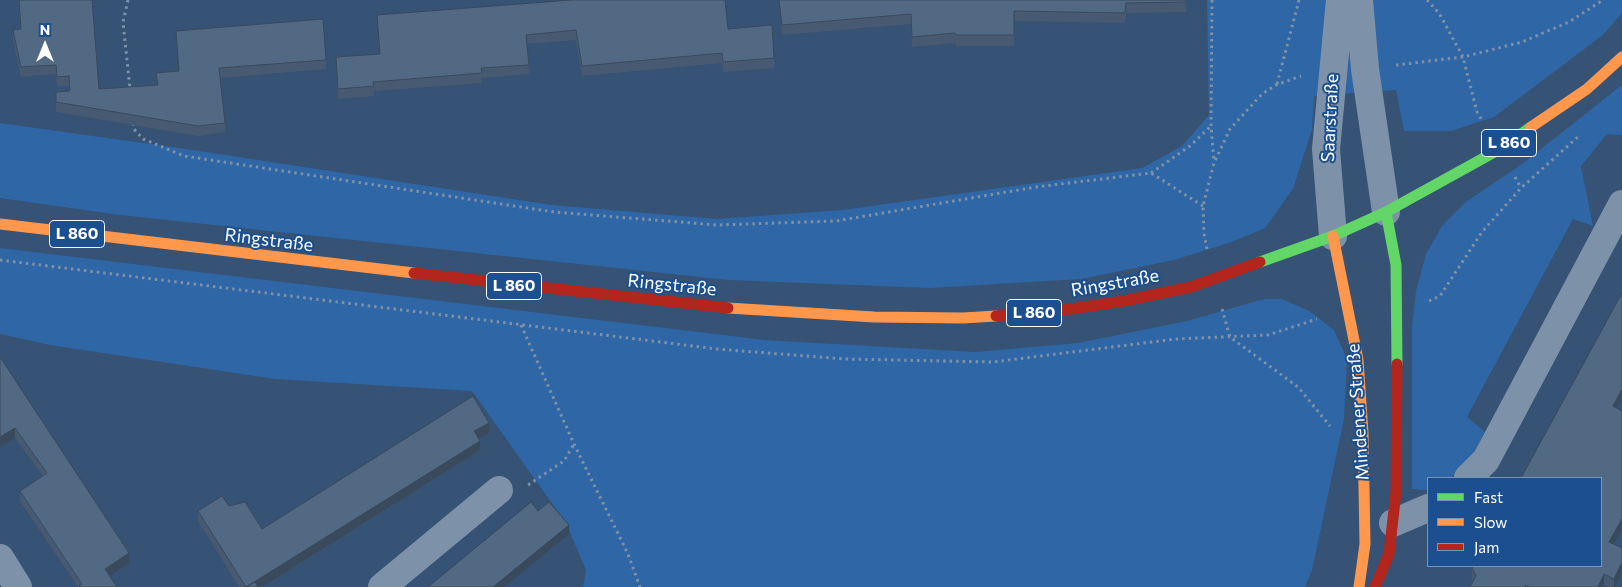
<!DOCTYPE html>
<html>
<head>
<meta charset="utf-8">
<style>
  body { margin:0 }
  #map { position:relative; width:1622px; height:587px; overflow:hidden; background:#365274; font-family:Commissioner,sans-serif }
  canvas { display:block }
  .legend { position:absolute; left:1427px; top:477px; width:175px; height:90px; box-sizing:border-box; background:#1b4f8f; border:1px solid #7695bc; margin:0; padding:6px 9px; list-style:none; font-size:15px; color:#fff }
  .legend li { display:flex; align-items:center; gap:10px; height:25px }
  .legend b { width:25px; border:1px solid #7695bc }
  .north { position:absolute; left:20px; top:20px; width:50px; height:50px; -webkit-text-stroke:4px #1b4f8f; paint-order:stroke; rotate:0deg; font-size:14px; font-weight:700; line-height:20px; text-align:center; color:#fff }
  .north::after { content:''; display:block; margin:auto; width:18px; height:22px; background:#fff; clip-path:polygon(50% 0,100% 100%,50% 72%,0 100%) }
</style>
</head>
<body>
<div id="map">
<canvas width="1622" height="587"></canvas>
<ul class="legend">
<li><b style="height:6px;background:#63d668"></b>Fast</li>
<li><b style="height:6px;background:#ff974d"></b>Slow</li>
<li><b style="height:6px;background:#b3261e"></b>Jam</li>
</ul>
<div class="north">N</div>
</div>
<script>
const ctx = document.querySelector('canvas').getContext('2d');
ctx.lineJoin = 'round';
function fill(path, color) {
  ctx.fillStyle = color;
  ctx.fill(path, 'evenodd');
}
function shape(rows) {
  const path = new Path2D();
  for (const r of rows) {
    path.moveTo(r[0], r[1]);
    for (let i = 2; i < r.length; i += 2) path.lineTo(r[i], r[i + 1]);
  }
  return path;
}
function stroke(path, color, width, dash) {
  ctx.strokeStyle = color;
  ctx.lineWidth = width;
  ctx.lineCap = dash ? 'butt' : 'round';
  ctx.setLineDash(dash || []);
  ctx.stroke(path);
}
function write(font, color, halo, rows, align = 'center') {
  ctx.font = font + ' Commissioner,sans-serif';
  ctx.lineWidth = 4;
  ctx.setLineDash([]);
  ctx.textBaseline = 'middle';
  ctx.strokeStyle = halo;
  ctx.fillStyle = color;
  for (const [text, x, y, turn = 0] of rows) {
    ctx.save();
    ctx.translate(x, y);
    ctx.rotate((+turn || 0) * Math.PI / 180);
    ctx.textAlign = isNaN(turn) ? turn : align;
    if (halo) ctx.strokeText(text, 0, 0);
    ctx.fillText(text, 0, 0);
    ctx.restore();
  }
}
const green = shape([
  [1207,0,1622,0,1622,13,1603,35,1494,117,1451,131,1404,131,1396,90,1314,96,1312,129,1293,189,1265,228,1229,243,1174,260,1081,279,930,288,728,280,120,215,0,198,0,123,186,149,552,205,717,219,843,210,1142,168,1182,146,1209,115],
  [1622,85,1622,135,1607,134,1581,166,1593,226,1573,219,1467,417,1485,432,1469,464,1450,478,1428,478,1428,490,1412,489,1412,326,1416,291,1426,254,1442,226,1467,201,1522,164],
  [0,248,765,340,975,352,1078,343,1187,321,1264,299,1282,299,1311,312,1334,330,1347,359,1344,419,1312,570,1305,587,583,587,586,570,566,523,472,391,275,379,50,345,0,334]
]);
const path = shape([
  [128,0,123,22,130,89],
  [1212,0,1211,126,1214,162],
  [1427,0,1439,13,1463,57,1477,112,1483,122],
  [1396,65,1463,57,1522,42,1569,22,1603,0],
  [1277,84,1299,0],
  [133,123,134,129,143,139,184,156,554,212,717,225,836,221,1036,187,1151,173,1203,206],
  [1151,173,1190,146,1211,126],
  [1515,177,1521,188],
  [1207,249,1204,234,1203,206,1214,163,1230,129,1262,94,1276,85,1301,76],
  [0,260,717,349,845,359,993,362,1176,339,1268,335,1317,319],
  [1429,301,1440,296,1482,232,1521,188,1580,135],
  [1222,309,1230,337,1298,387,1330,426],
  [521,325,574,444,628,554,640,587],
  [528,485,564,461,574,444]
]);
const street = shape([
  [1359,0,1365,69,1386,212],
  [1333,236,1326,149,1340,0],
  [1468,478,1486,460,1622,204],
  [1393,523,1428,508],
  [0,558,18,587],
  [382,587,499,490]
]);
const fast = shape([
  [1386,212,1396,265,1397,364],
  [1260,262,1333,236,1386,212,1500,149,1531,127]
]);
const slow = shape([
  [1531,127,1587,89,1622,57],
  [0,224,414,273],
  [1333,236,1358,360,1363,433,1365,544,1359,587],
  [728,308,874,317,963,318,996,316]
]);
const jam = shape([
  [414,273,728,308],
  [996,316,1044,313,1124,301,1191,287,1260,262],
  [1375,587,1389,554,1396,492,1397,364]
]);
const wall = shape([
  [18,0,92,0,99,89,157,85,156,73,179,71,176,41,176,31,326,60,326,69,220,78,225,123,225,132,198,136,56,112,56,102,69,91,69,86,57,86,56,74,21,77,13,40,13,30,20,29],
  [779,0,1186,0,1186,12,1126,13,1125,23,1014,21,1014,46,956,46,955,43,912,47,911,24,782,35],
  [377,15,728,29,774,58,774,68,723,72,722,63,582,76,576,40,527,44,529,74,482,78,482,83,374,91,374,96,338,99,336,57,379,54],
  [0,357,129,563,109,576,117,587,78,587,20,501,20,491,43,476,15,438,0,447],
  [1622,399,1617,408,1622,411,1622,529,1614,544,1622,548,1622,572,1615,587,1609,587,1604,585,1603,587,1470,587,1473,581,1472,578,1472,568,1601,566,1521,478],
  [489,433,478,439,480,450,262,587,239,587,198,521,198,511,229,506,262,529]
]);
const shadedWall = shape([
  [1622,389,1622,399,1613,416,1613,406],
  [489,423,489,433,474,441,474,431],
  [15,428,15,438,0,447,0,437],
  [480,441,480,450,262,587,246,587],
  [1622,519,1622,529,1609,553,1609,542],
  [569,525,569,534,504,587,493,587],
  [129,553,129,563,105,579,105,569],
  [1622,562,1622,572,1615,587,1614,587,1614,579],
  [1604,574,1604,585,1603,587,1598,587]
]);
const building = shape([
  [19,0,92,0,99,89,158,85,156,73,179,71,176,31,323,19,326,60,219,68,225,123,198,126,56,102,56,92,70,91,69,76,57,77,56,65,21,67,13,30,21,29,19,0],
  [571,0,725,0,728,29,772,25,774,58,723,62,722,53,582,66,576,30,526,35,529,65,481,68,482,73,373,82,374,86,338,89,336,57,380,54,377,15,571,0],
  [779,0,1186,0,1186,2,1126,3,1125,13,1014,11,1014,35,956,35,955,33,912,37,911,14,782,25,779,0],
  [1622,293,1622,389,1613,406,1622,411,1622,519,1609,542,1622,548,1622,562,1614,579,1604,574,1598,587,1529,587,1526,585,1525,587,1470,587,1476,576,1472,568,1473,566,1601,566,1601,478,1521,478,1622,293],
  [0,357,129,553,105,569,117,587,80,587,79,586,82,584,20,491,47,473,15,428,0,437,0,357],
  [473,396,489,423,474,431,480,441,246,587,198,511,222,496,229,506,245,502,262,529,473,396],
  [531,502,538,511,549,502,569,525,493,587,428,587,531,502],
  [255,582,258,587,246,587,255,582]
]);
const shields = [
  [1509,143,55],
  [77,234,55],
  [514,286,55],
  [1034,313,55]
];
const shieldNames = [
  ["L 860",1509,143],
  ["L 860",77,234],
  ["L 860",514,286],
  ["L 860",1034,313]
];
const streetNames = [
  ["Saarstraße",1330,118,-87],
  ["Ringstraße",269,240,7],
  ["Ringstraße",1115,283,-10],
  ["Ringstraße",672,285,6],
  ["Mindener Straße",1358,412,-94]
];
fill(green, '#2f66a5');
stroke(path, '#7d92a8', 3, [2.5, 4]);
stroke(street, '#7d92a8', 28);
stroke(fast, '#63d668', 11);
stroke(slow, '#ff974d', 11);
stroke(jam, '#b3261e', 11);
fill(wall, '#475a72');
fill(shadedWall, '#394a5c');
fill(building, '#526984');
stroke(building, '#394a5c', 1);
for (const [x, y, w] of shields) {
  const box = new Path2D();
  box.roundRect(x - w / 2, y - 13.5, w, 27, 4);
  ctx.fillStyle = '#1b4f8f';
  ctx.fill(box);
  stroke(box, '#fff', 1);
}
write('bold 16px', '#fff', null, shieldNames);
write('18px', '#fff', '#1b4f8f', streetNames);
</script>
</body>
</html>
